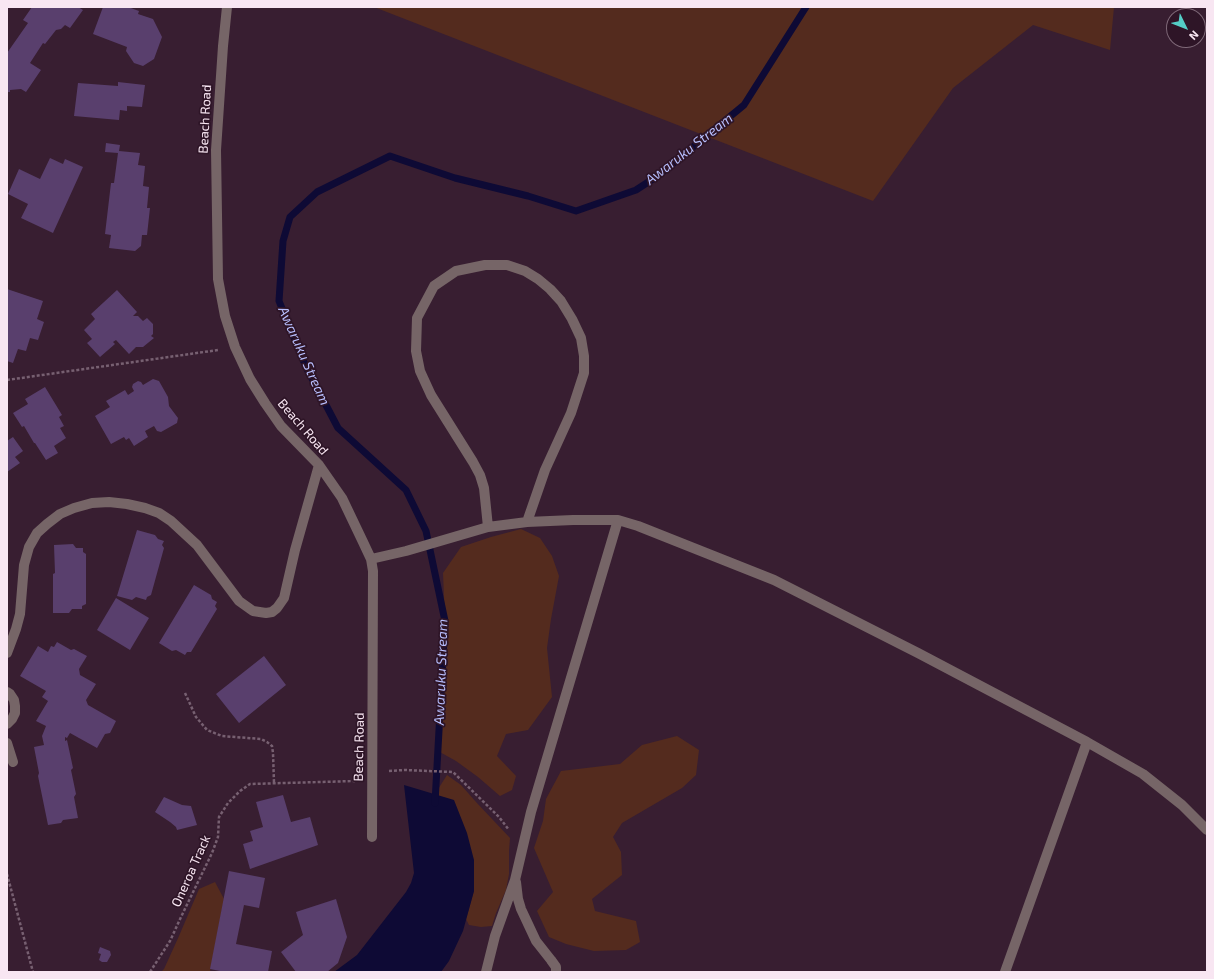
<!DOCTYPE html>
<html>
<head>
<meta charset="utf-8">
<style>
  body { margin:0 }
  #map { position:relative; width:1214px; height:979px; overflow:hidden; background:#381e31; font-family:"Exo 2",sans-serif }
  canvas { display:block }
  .frame { position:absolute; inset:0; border:8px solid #f8e6f2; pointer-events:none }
  .north { position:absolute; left:1166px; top:8px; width:40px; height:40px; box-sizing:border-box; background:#2e1527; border:1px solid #7f6978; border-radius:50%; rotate:133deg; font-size:11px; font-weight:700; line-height:16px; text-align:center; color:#f8e6f2 }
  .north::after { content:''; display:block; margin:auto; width:14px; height:18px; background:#54cdc6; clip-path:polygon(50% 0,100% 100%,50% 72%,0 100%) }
</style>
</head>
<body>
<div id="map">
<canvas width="1214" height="979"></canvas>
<div class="frame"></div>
<div class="north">N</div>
</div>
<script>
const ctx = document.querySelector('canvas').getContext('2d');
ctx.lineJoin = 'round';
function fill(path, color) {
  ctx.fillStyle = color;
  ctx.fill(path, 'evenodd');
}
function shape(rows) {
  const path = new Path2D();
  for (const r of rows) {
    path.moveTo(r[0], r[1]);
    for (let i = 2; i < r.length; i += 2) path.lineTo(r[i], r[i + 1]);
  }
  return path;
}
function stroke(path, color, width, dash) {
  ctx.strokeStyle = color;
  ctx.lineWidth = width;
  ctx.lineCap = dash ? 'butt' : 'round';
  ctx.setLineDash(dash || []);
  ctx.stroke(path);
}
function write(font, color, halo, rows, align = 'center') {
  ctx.font = font + ' "Exo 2",sans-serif';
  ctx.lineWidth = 3.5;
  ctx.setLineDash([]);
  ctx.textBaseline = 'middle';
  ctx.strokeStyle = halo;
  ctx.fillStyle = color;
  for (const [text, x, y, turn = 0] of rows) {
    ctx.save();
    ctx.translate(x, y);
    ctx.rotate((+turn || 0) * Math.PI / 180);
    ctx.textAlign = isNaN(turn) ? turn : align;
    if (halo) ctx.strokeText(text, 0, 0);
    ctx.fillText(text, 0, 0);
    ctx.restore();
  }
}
const green = shape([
  [374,7,1114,7,1110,50,1033,25,953,88,873,201],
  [521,529,540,538,552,556,559,576,551,619,547,648,552,697,528,730,506,734,497,756,516,776,512,790,500,796,478,777,456,761,438,751,445,621,443,573,461,547,491,537],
  [677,736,699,750,696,775,682,788,622,823,613,837,621,852,622,875,592,899,595,911,636,921,640,942,626,950,594,951,566,944,549,937,537,911,553,892,534,848,543,821,546,799,561,771,620,764,642,745],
  [447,775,461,785,476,802,510,838,509,851,509,874,506,890,496,913,492,926,481,927,469,925,466,919,474,891,435,794],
  [215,882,224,899,210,972,161,972,164,969,179,936,199,889]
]);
const water = shape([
  [404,785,454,800,467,833,474,860,474,891,463,931,449,961,441,972,334,972,357,955,406,892,411,883,414,873]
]);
const stream = shape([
  [435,803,445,621,426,531,406,490,338,428,306,367,279,301,283,241,290,217,317,192,390,156,455,178,528,196,576,211,636,190,659,175,744,105,806,7]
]);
const building = shape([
  [32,7,78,7,83,10,70,28,65,25,61,29,56,30,45,44,43,43,30,63,41,70,26,92,21,89,10,90,10,92,7,92,7,53,28,23,23,20],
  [103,7,128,7,139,11,138,14,153,19,162,37,154,59,143,66,134,63,126,51,127,47,93,34],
  [118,82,145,85,142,107,127,106,127,111,120,110,119,120,74,116,78,83,118,86],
  [106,143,120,145,119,151,140,153,138,165,145,166,143,186,149,187,147,208,150,208,147,235,142,235,141,246,135,251,109,248,111,235,105,234,111,183,114,183,118,153,105,152],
  [50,158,63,164,65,159,83,167,53,233,21,218,28,204,8,194,19,169,40,179],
  [7,289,43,301,37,319,44,322,38,340,30,338,26,351,18,349,13,363,7,361],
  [117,290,137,312,133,316,138,316,143,321,147,318,153,324,153,334,151,336,154,338,143,347,136,347,129,354,116,340,113,342,115,344,100,357,87,343,92,339,84,330,95,319,91,314],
  [153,379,159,381,168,397,169,406,178,418,177,423,161,432,157,431,154,426,145,431,148,437,134,446,129,438,126,440,124,437,111,444,95,416,110,407,106,401,125,390,128,395,134,391,132,387,133,384,138,381,141,382,143,385],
  [45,387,62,415,59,417,64,426,60,428,66,438,54,446,58,453,46,460,35,443,34,443,24,426,22,427,13,413,28,404,25,399],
  [13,437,23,451,15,457,20,463,7,472,7,441],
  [137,530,155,535,158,539,164,541,162,545,164,548,151,595,147,597,146,600,136,597,132,600,117,596],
  [73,544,76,548,83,548,83,552,86,554,86,604,82,606,82,609,72,609,69,613,53,613,53,574,55,573,54,545],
  [194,585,211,595,212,599,217,602,215,606,217,609,191,652,187,652,185,655,176,650,172,651,159,643],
  [116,598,149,618,130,650,97,630],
  [57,642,71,650,74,649,87,656,79,669,80,675,96,684,86,700,88,705,116,721,110,733,105,734,97,748,70,733,67,738,65,737,65,741,67,740,73,768,71,770,76,794,74,797,78,818,63,820,61,823,48,825,38,776,39,773,34,747,44,745,42,736,46,726,36,721,48,701,42,697,46,691,20,676,38,646,48,652,51,646,54,647],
  [264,656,286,685,239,723,216,694],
  [283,795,291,822,310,817,318,845,250,869,243,844,253,841,250,831,263,827,256,802],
  [164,797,182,805,191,806,197,825,177,830,176,827,170,822,155,812],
  [229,871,265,878,259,908,244,905,236,944,272,951,268,972,225,972,210,969],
  [336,899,347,937,338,963,327,972,296,972,281,952,303,935,296,912],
  [100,947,110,951,111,955,107,962,102,962,99,960,101,954,98,953]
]);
const path = shape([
  [7,380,218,350],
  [185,693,196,717,207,730,222,736,261,739,267,742,272,746,273,753,274,783],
  [389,771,404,770,453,772,499,817,509,830],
  [7,874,33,972],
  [150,972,170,941,181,917,212,853,218,837,219,817,228,803,240,791,250,784,355,781]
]);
const minor = shape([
  [227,7,223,46,216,150,218,279,225,316,235,347,250,379,265,403,281,426,319,465,342,498,363,542,371,559,373,571,372,837],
  [488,527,484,488,480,475,473,462,431,395,420,371,416,351,417,318,434,286,456,271,485,265,507,265,525,271,538,279,550,289,561,301,572,319,581,338,584,356,584,373,571,413,545,470,527,522],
  [371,559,406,551,488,527,527,522,573,520,618,520,638,526,774,580,918,653,1087,742,1143,774,1182,805,1207,830],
  [7,653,16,629,20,614,24,565,29,547,37,533,47,524,60,514,74,508,92,503,109,502,127,504,145,508,159,513,171,521,197,545,239,601,253,611,266,613,272,612,277,608,284,598,295,550,319,465],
  [7,692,10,694,14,700,15,706,15,713,12,719,7,724],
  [7,743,13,762],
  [516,882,518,899,521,909,536,941,551,960,556,967,556,972],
  [486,972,495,936,515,880,531,812,618,520],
  [1005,972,1087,742]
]);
const streetNames = [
  ["Beach Road",205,119,-87],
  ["Beach Road",303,427,49],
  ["Beach Road",359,747,-89],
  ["Oneroa Track",191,871,-66]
];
const waterNames = [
  ["Awaruku Stream",689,149,-38],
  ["Awaruku Stream",304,356,66],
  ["Awaruku Stream",441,672,-88]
];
fill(green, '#542b1e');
fill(water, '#0e0a35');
stroke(stream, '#0e0a35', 7);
fill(building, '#593f6d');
stroke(path, '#776071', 2.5, [3, 2]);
stroke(minor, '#766567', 10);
write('13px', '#f8e6f2', '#2e1527', streetNames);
write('italic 14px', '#b7befd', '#2e1527', waterNames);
</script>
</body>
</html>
